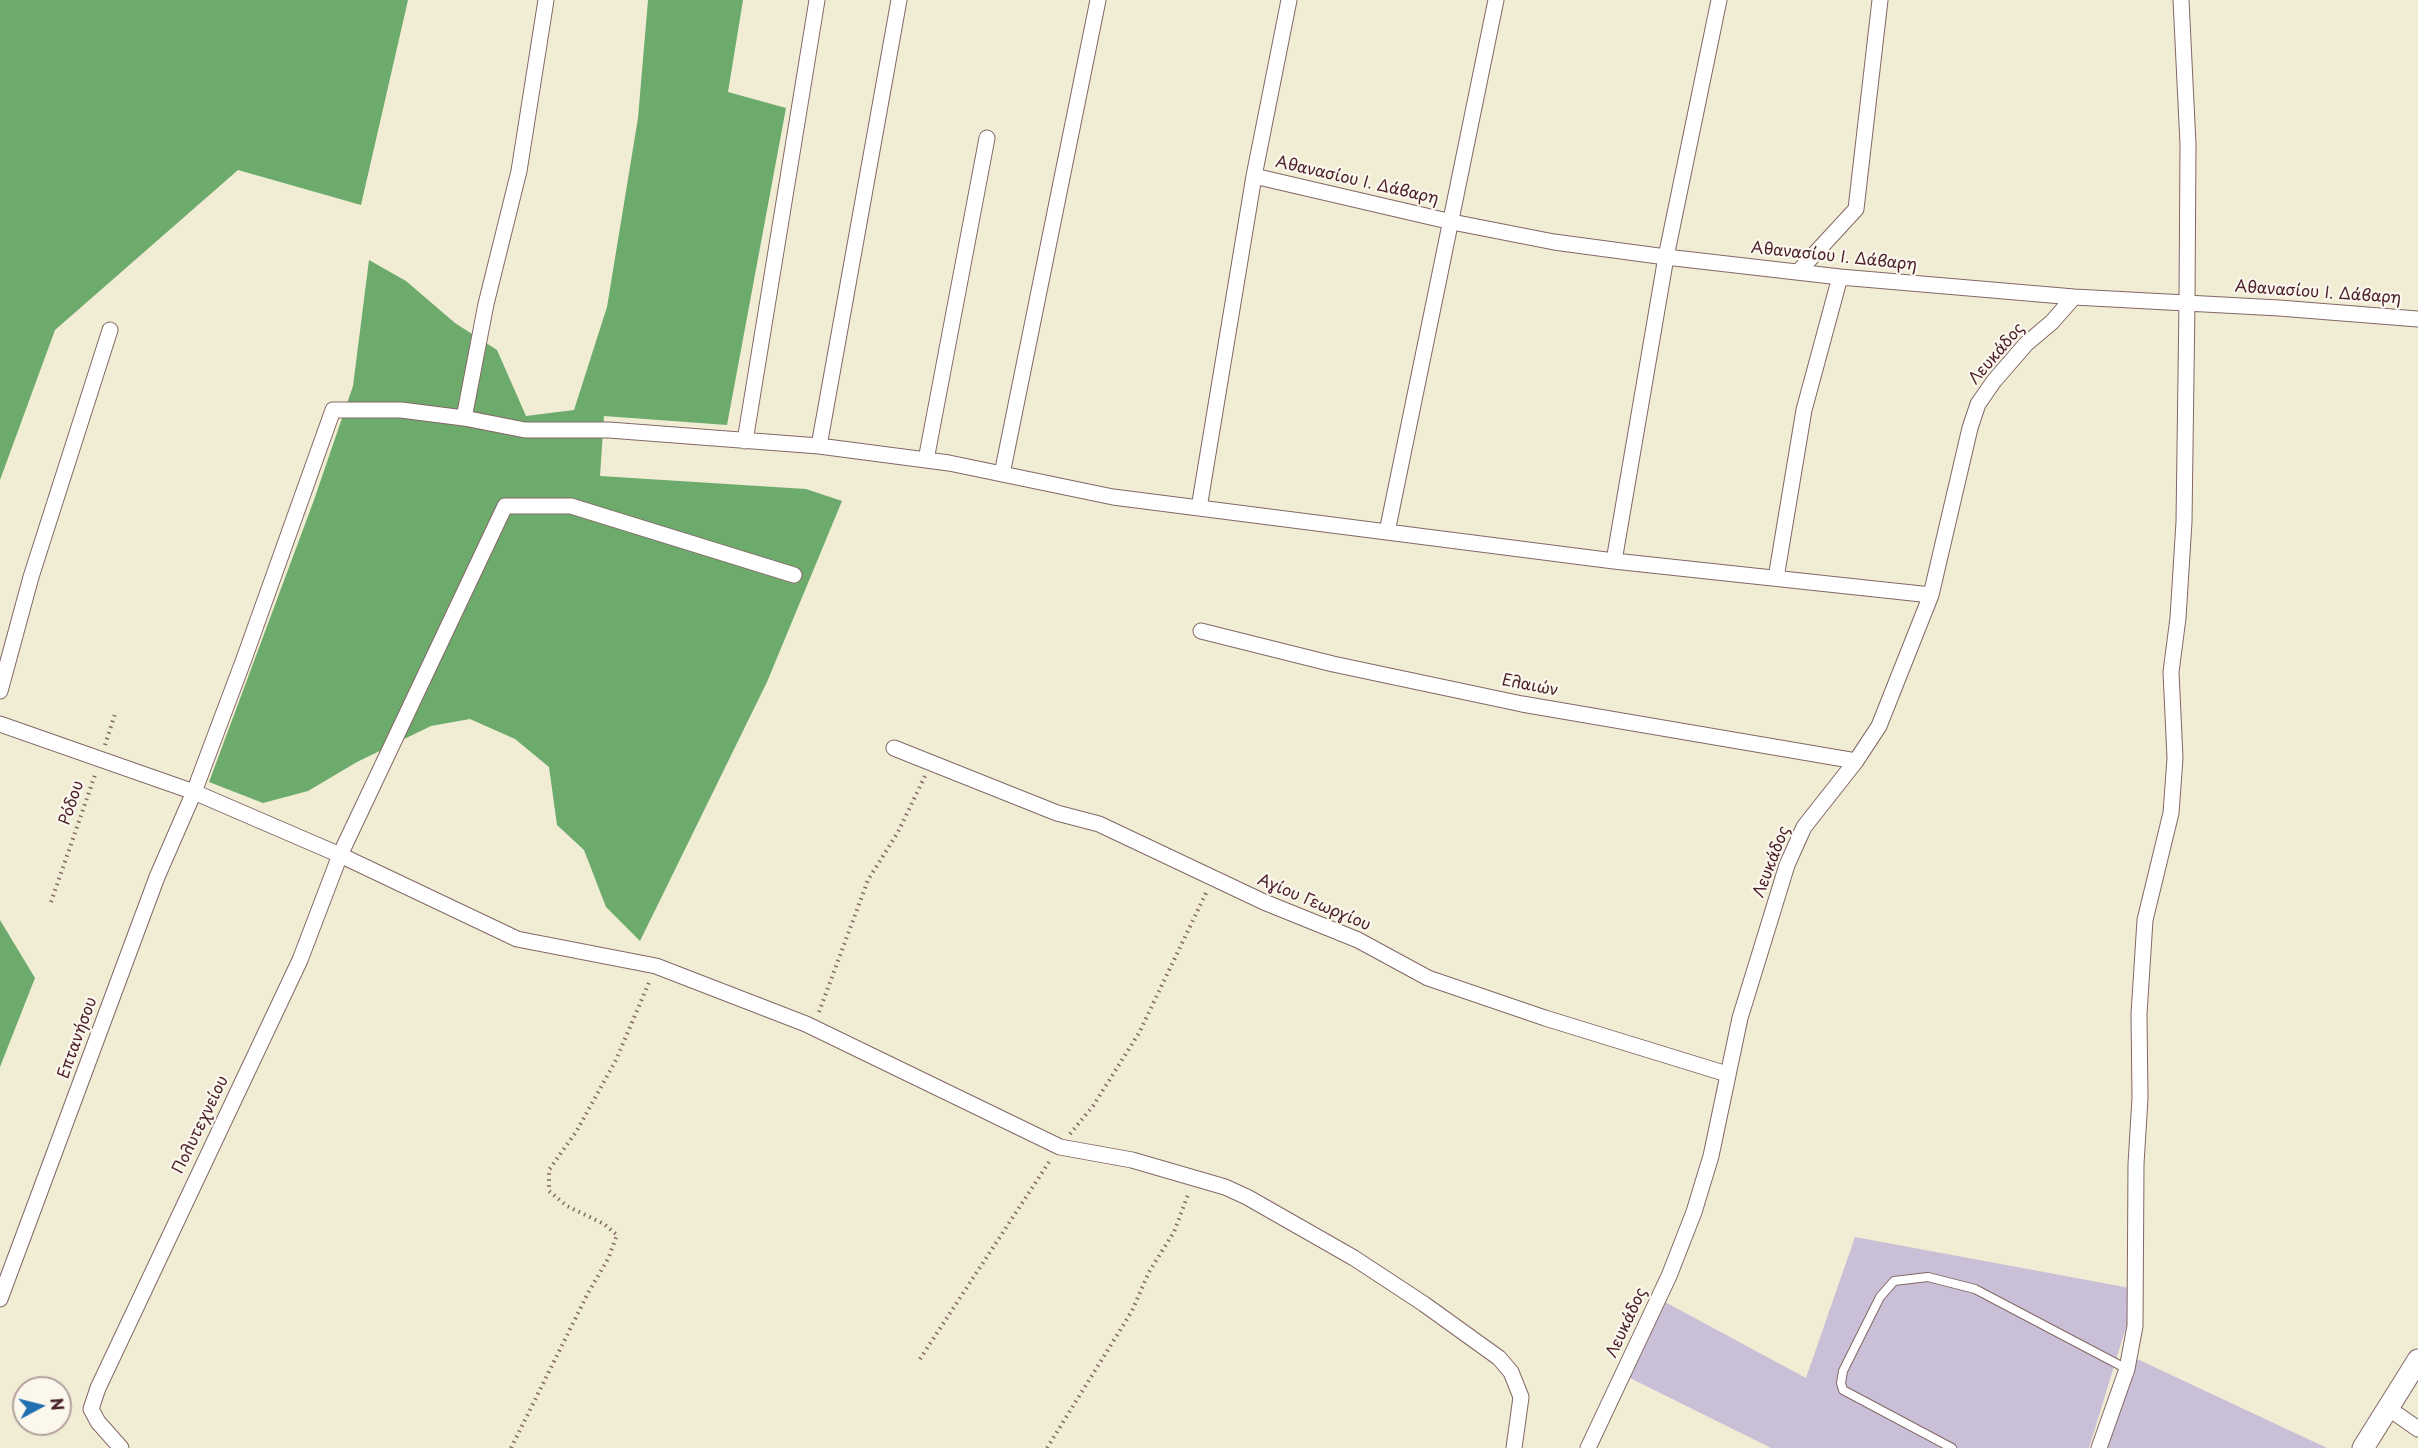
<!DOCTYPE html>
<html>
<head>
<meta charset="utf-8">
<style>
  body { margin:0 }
  #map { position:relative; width:2418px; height:1448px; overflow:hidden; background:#f1ecd4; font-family:"Playpen Sans",sans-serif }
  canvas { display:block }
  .north { position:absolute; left:12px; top:1376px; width:60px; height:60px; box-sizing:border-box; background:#fbf7ec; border:2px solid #b4a19f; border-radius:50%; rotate:83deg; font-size:16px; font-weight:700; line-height:24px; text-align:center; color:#4a1f2b }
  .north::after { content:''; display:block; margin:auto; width:21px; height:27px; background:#1f6fb2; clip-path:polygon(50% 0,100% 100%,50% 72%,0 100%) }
</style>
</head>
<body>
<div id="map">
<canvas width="2418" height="1448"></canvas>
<div class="north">N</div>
</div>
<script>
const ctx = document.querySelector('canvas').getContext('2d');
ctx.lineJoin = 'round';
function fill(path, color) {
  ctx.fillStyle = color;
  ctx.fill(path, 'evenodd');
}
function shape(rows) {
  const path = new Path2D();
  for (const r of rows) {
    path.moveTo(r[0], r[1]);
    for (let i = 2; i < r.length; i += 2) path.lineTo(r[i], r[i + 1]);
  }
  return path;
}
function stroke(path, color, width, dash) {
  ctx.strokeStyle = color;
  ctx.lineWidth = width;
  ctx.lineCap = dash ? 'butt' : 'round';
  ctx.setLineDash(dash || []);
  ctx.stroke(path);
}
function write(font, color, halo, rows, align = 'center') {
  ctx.font = font + ' "Playpen Sans",sans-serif';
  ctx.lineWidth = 4.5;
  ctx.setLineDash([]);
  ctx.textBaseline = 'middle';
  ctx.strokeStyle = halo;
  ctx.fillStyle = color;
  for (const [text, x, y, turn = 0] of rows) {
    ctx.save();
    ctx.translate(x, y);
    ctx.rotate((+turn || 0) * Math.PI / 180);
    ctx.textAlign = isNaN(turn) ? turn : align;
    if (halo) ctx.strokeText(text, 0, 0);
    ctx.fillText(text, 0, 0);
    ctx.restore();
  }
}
const industrial = shape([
  [1855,1237,2130,1288,2127,1324,2089,1448,1771,1448,1630,1378,1665,1302,1806,1378],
  [2135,1358,2327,1448,2105,1448]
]);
const forest = shape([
  [0,0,408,0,361,205,238,170,55,330,0,480],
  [648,0,743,0,728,92,786,108,727,425,604,416,600,476,806,489,842,501,767,682,640,941,606,907,584,850,557,825,549,767,515,739,470,719,431,726,357,762,308,791,263,803,209,782,314,500,353,386,369,260,406,281,455,323,497,350,526,416,574,410,607,307,638,118],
  [0,920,35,978,0,1067]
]);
const path = shape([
  [105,745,116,711],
  [51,902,95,775],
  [819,1012,868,880,898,832,925,776],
  [1070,1134,1093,1106,1139,1033,1207,891],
  [920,1359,1051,1159],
  [511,1448,588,1293,608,1259,617,1235,604,1224,567,1206,549,1191,549,1170,576,1132,616,1060,650,980],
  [1047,1448,1132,1311,1149,1272,1174,1232,1189,1192]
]);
const service = shape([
  [1952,1448,1843,1390,1841,1383,1843,1371,1880,1297,1894,1281,1928,1277,1975,1289,2127,1369]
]);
const minor = shape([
  [1254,176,1452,222,1554,242,1666,257,1840,277,2074,297,2279,308,2418,319],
  [1798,272,1856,209,1880,0],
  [464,418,486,304,519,171,546,0],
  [745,441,817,0],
  [819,446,899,0],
  [926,460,987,138],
  [1002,474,1098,0],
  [1199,508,1254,176,1289,0],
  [1387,532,1496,0],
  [1614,561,1666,257,1719,0],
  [1776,578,1804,410,1840,277],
  [1201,631,1333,664,1522,704,1856,761],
  [0,691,31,577,110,330],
  [0,724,194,792,340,855,517,939,656,966,806,1024,1060,1147,1132,1160,1225,1187,1247,1197,1354,1258,1424,1304,1499,1358,1511,1372,1521,1397,1514,1448],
  [894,748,1057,813,1099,824,1264,902,1358,940,1428,978,1545,1018,1727,1074],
  [0,1299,157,877,194,792,244,659,333,410,401,410,464,418,525,430,609,430,819,446,949,463,1113,497,1614,561,1931,595],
  [2388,1408,2418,1429],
  [121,1448,98,1422,91,1409,98,1388,300,960,340,855,505,506,571,506,794,575],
  [1588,1448,1669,1276,1694,1212,1711,1156,1740,1018,1787,865,1804,827,1856,761,1879,726,1931,595,1970,428,1978,404,1994,381,2026,344,2052,322,2074,297],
  [2099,1448,2127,1369,2135,1326,2136,1164,2140,1098,2139,1014,2145,920,2171,813,2175,758,2171,672,2178,618,2184,522,2187,302,2188,144,2181,0]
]);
const secondary = shape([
  [2363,1448,2418,1360]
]);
const streetNames = [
  ["Αθανασίου Ι. Δάβαρη",1357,181,13],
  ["Αθανασίου Ι. Δάβαρη",1834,257,6],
  ["Αθανασίου Ι. Δάβαρη",2318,293,4],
  ["Λευκάδος",1997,354,-49],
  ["Ελαιών",1530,686,11],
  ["Ρόδου",72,803,-71],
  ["Λευκάδος",1772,862,-69],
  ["Αγίου Γεωργίου",1314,903,23],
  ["Επτανήσου",78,1038,-70],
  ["Πολυτεχνείου",201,1125,-64],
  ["Λευκάδος",1627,1323,-65]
];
fill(industrial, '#c9bfd7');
fill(forest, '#6dab6d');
stroke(service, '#846766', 10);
stroke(minor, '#846766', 17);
stroke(secondary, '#846766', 23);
stroke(path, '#846766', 4, [1.5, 4.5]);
stroke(service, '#fff', 8);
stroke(minor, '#fff', 15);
stroke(secondary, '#fff', 21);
write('16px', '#4a1f2b', '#fbf7ec', streetNames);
</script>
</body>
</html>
